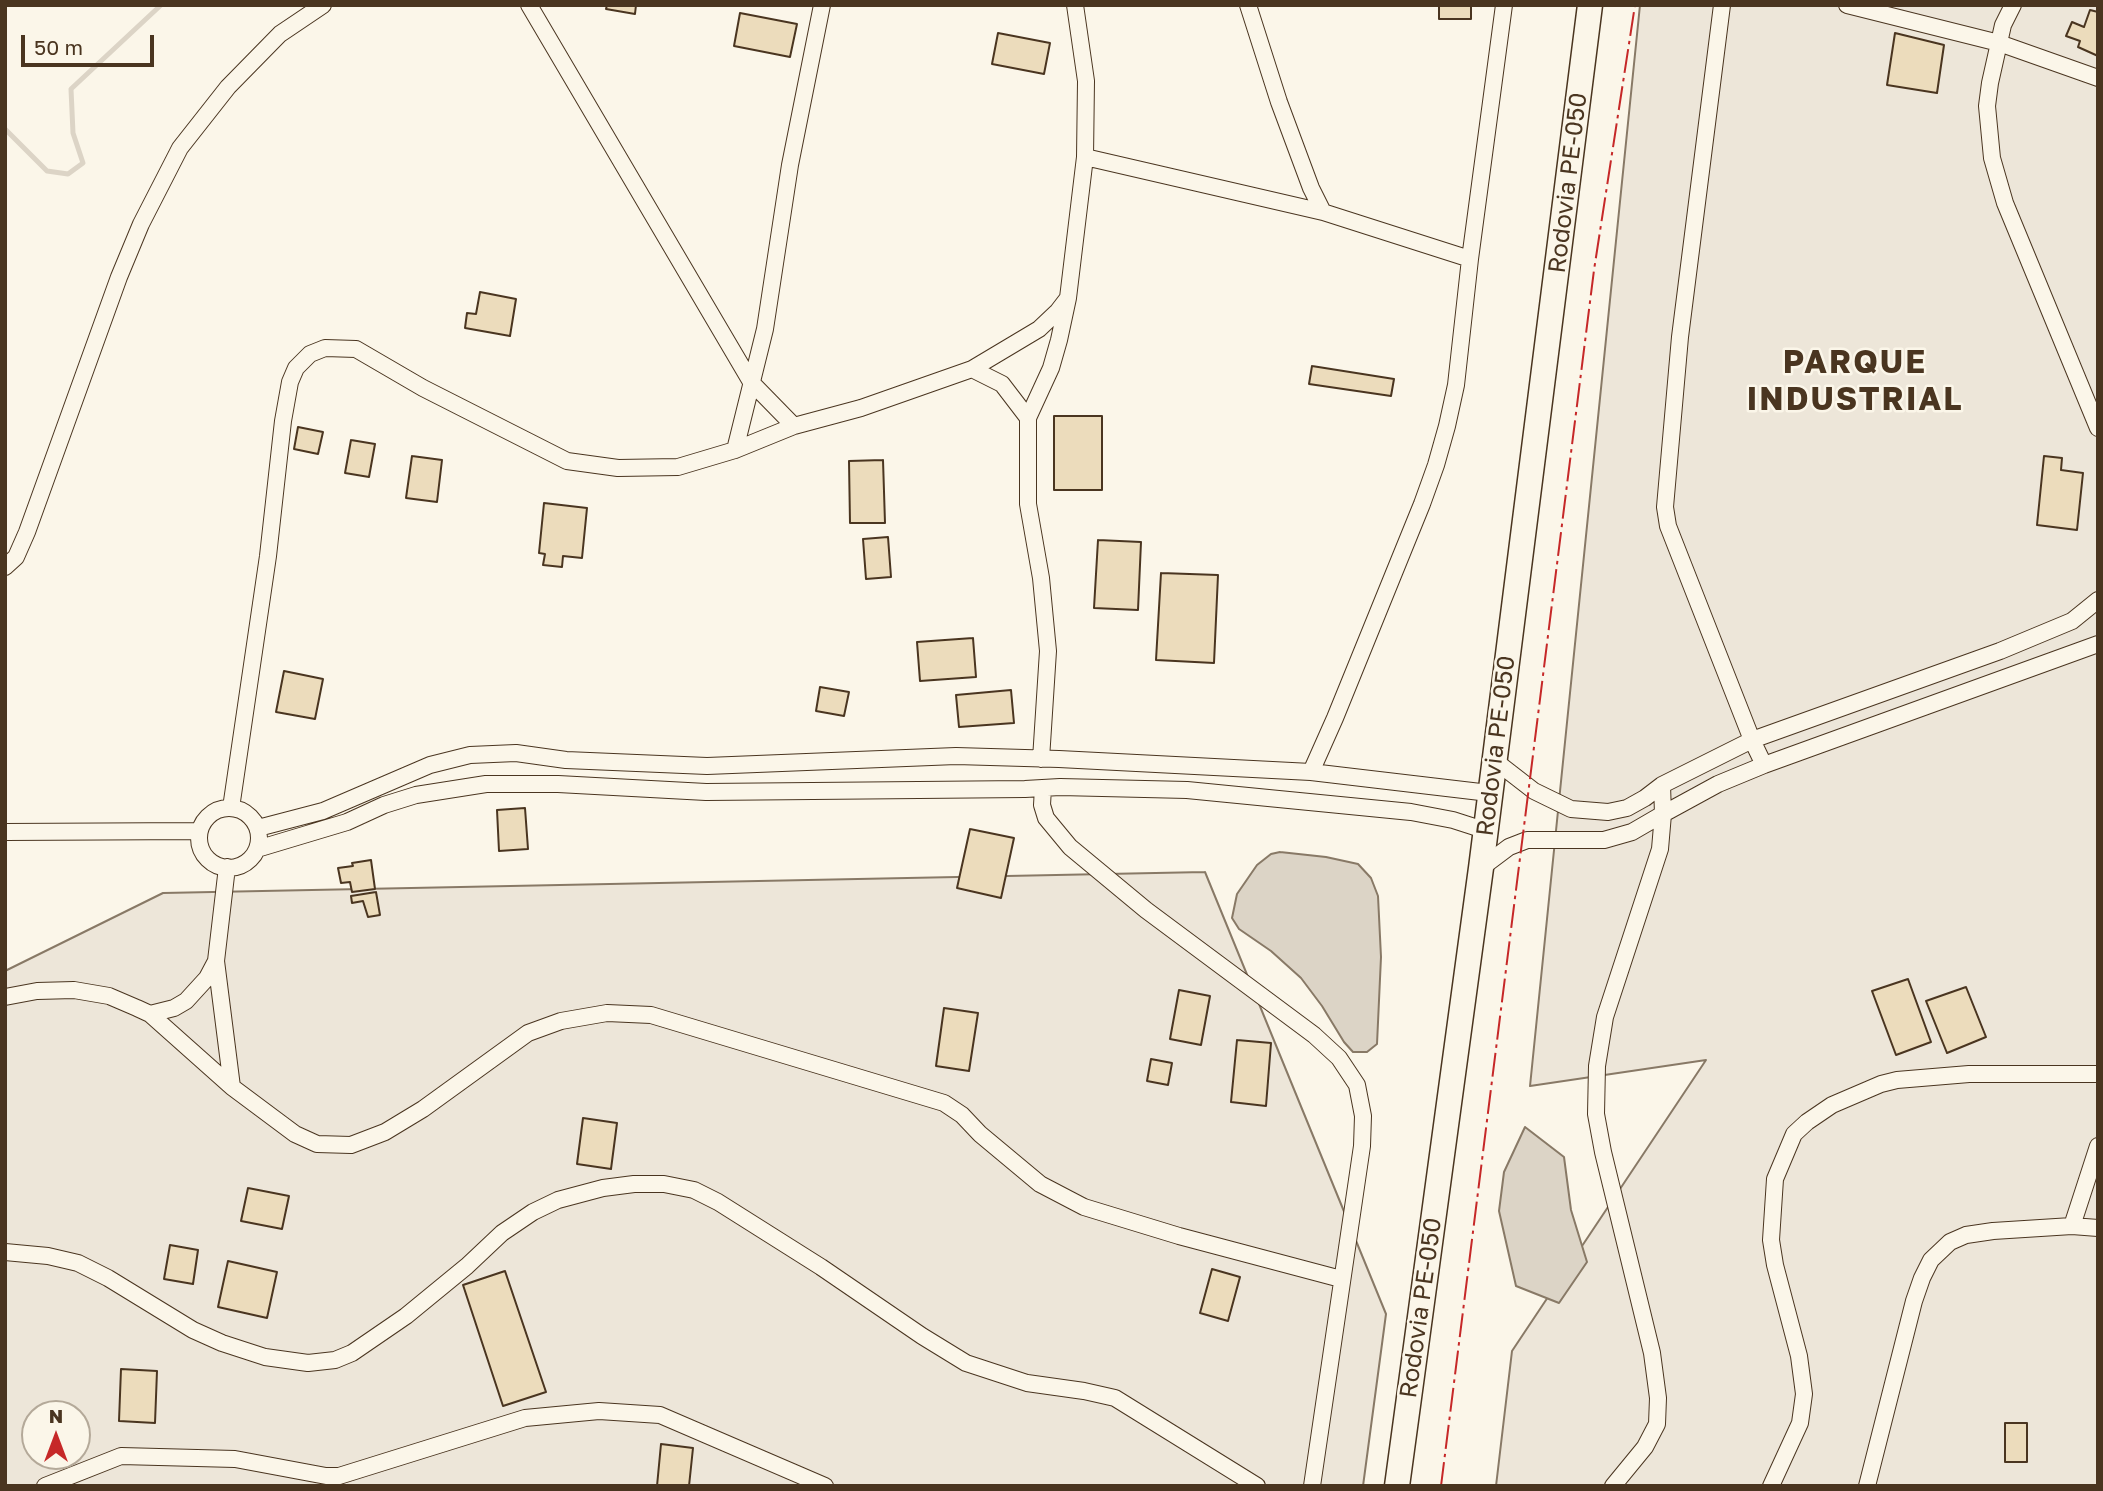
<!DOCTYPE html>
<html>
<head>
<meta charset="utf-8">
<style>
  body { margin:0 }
  #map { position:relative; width:2103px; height:1491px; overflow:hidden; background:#fbf6e9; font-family:"Golos Text",sans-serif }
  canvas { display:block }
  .frame { position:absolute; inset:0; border:7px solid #4a3520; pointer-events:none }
  .north { position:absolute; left:21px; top:1400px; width:70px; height:70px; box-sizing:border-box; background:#fbf6e9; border:2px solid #b4a999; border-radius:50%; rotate:0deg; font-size:19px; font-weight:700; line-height:28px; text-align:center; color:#4a3520 }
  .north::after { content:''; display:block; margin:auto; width:24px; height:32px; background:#c62828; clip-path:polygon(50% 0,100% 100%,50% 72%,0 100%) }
  .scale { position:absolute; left:21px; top:35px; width:133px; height:32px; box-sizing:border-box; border:4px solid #4a3520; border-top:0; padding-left:9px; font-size:21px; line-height:24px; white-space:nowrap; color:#4a3520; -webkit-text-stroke:5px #fbf6e9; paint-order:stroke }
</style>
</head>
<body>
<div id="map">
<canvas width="2103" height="1491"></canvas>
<div class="frame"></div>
<div class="north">N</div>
<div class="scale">50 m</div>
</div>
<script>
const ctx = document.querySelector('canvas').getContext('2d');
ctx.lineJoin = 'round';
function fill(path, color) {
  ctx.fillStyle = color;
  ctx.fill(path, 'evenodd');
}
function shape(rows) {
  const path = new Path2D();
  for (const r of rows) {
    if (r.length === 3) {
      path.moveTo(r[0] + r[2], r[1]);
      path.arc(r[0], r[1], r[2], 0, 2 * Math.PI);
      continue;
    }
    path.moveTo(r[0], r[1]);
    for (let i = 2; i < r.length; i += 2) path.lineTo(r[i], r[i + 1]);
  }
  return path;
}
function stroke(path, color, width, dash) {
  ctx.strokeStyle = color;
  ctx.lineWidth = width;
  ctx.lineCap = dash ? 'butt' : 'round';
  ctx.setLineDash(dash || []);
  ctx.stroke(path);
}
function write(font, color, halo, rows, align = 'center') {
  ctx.font = font + ' "Golos Text",sans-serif';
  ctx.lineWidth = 5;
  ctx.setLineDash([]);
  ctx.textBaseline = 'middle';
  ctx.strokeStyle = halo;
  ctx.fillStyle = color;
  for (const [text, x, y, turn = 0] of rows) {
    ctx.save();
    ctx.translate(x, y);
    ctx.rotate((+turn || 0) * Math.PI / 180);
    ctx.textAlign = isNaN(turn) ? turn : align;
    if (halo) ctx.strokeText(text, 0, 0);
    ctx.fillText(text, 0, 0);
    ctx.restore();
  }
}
const green = shape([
  [1640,5,2098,5,2098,1486,1496,1486,1512,1351,1706,1060,1530,1086,1640,5],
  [1205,872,1386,1314,1363,1486,5,1486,5,971,163,893,1205,872],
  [35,1414,77,1414,77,1456,35,1456,35,1414]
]);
const water = shape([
  [1280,852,1326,857,1358,864,1371,878,1378,896,1381,957,1377,1044,1367,1052,1353,1052,1344,1042,1322,1006,1301,978,1271,951,1239,929,1232,918,1237,894,1257,865,1271,854,1280,852],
  [1525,1127,1564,1157,1571,1210,1587,1262,1559,1303,1516,1286,1499,1211,1504,1172,1525,1127]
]);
const stream = shape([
  [5,129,47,171,68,174,83,163,73,133,71,89,161,5]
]);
const building = shape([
  [607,5,636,5,635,14,606,9,607,5],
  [1439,5,1471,5,1471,19,1439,19,1439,5],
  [2090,10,2098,12,2098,56,2078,47,2080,41,2066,36,2072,22,2084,27,2090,10],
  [740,13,797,24,790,57,734,46,740,13],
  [998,33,1050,43,1044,74,992,64,998,33],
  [1895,33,1944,45,1937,93,1887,85,1895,33],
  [480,292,516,299,510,336,465,328,467,313,476,314,480,292],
  [1312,366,1394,379,1391,396,1309,384,1312,366],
  [1054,416,1102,416,1102,490,1054,490,1054,416],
  [298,427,323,432,318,454,294,449,298,427],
  [351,440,375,444,369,477,345,473,351,440],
  [412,456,442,460,437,502,406,498,412,456],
  [2044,456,2062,458,2061,470,2083,473,2077,530,2037,525,2044,456],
  [883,460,885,523,850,523,849,461,883,460],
  [544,503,587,508,582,558,563,556,562,567,543,565,545,554,539,553,544,503],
  [888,537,891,577,866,579,863,539,888,537],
  [1098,540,1141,542,1138,610,1094,608,1098,540],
  [1161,573,1218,575,1214,663,1156,660,1161,573],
  [973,638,976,677,920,681,917,642,973,638],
  [284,671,323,679,315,719,276,712,284,671],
  [820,687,849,692,844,716,816,711,820,687],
  [1011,690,1014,723,959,727,956,695,1011,690],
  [525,808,528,849,499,851,497,810,525,808],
  [970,829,1014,838,1001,898,957,888,970,829],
  [371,860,375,889,352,892,350,882,341,883,338,868,353,866,352,863,371,860],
  [376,892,380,915,368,917,363,901,352,903,351,896,376,892],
  [1908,979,1931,1042,1896,1055,1872,991,1908,979],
  [1966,987,1986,1037,1947,1053,1926,1001,1966,987],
  [1179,990,1210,996,1201,1045,1170,1039,1179,990],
  [944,1008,978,1013,969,1071,936,1066,944,1008],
  [1237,1040,1271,1043,1266,1106,1231,1102,1237,1040],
  [1151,1059,1172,1063,1168,1085,1147,1081,1151,1059],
  [583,1118,617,1123,611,1169,577,1164,583,1118],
  [248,1188,289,1196,282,1229,241,1221,248,1188],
  [170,1245,198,1250,193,1284,164,1279,170,1245],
  [228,1261,277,1272,267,1318,218,1307,228,1261],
  [1212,1269,1240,1277,1228,1321,1200,1313,1212,1269],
  [505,1271,546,1392,503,1406,463,1285,505,1271],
  [121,1369,157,1371,155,1423,119,1421,121,1369],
  [2005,1423,2027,1423,2027,1462,2005,1462,2005,1423],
  [661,1444,693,1448,689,1486,657,1486,661,1444]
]);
const street = shape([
  [529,5,751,382,794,426],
  [1248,5,1279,102,1311,188,1323,212],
  [1722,5,1680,337,1665,507,1668,526,1752,740,1764,765],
  [1847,5,1999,43,2098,78],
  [2013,5,2003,25,1990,83,1987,106,1992,158,2005,203,2098,428],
  [1085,157,1323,212,1470,259],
  [972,369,1002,384,1028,418],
  [735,450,765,329,790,165,822,5],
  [5,567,16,557,27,532,119,277,141,224,180,148,228,87,280,34,323,5],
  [1041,759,1048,651,1041,578,1028,504,1028,418,1051,368,1059,340,1068,298,1085,157,1086,81,1075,5],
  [1494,760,1534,791,1571,809,1608,812,1627,808,1645,798,1662,785,1752,740,2000,651,2072,621,2098,600],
  [1311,772,1335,718,1422,504,1436,465,1447,426,1456,385,1470,259,1504,5],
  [1043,788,1042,805,1046,818,1070,847,1146,910,1314,1035,1339,1058,1357,1085,1363,1116,1362,1146,1312,1486],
  [231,808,268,556,283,421,290,382,296,368,310,354,325,348,356,349,423,388,567,461,618,468,678,467,735,450,794,426,861,408,972,369,1039,329,1058,311,1068,298],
  [229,838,30],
  [258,828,323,811,430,765,470,755,516,753,566,760,707,766,956,756,1059,759,1311,772,1489,793],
  [5,832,199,831],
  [257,849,347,822,384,805,416,795,486,784,558,784,706,792,1025,789,1060,787,1187,790,1411,812,1453,820,1484,830],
  [227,867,216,961,232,1087],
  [1481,868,1509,847,1527,840,1604,840,1632,832,1663,814,1662,785],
  [5,997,37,991,74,990,109,996,137,1008,150,1014,232,1087,295,1134,317,1144,351,1145,385,1132,423,1109,528,1033,561,1021,607,1013,651,1015,944,1103,962,1115,980,1134,1040,1184,1084,1207,1179,1236,1341,1279],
  [150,1014,174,1008,186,1001,207,978,216,961],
  [2072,1226,2098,1146],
  [5,1252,48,1256,78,1263,108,1278,193,1330,222,1343,265,1357,308,1363,335,1360,352,1353,406,1316,467,1266,502,1233,533,1212,558,1200,603,1188,634,1184,664,1184,694,1190,718,1202,821,1267,922,1336,966,1363,1027,1383,1084,1391,1115,1398,1257,1486],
  [45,1486,121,1456,235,1459,326,1476,339,1476,525,1418,599,1411,660,1415,825,1486],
  [1613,1486,1645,1447,1657,1424,1658,1398,1652,1353,1603,1152,1596,1114,1597,1066,1605,1017,1660,849,1663,814,1718,784,1764,765,2098,644],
  [1771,1486,1800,1423,1804,1394,1799,1356,1775,1265,1771,1240,1775,1179,1794,1134,1807,1122,1832,1105,1881,1084,1897,1080,1969,1074,2098,1074],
  [1867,1486,1914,1301,1922,1278,1931,1260,1950,1242,1966,1235,1993,1231,2072,1226,2098,1228]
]);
const primary = shape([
  [1397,1486,1481,868,1590,5]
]);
const power = shape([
  [1441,1486,1594,270,1635,5]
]);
const streetNames = [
  ["Rodovia PE-050",1568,183,-83],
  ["Rodovia PE-050",1496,746,-83],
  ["Rodovia PE-050",1421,1308,-82]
];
const districtNames = [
  ["PARQUE",1855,363],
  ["INDUSTRIAL",1855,400]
];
fill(green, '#ede6d9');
stroke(green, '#887966', 2);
fill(water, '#dcd4c6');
stroke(water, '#887966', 2);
stroke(stream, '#dcd4c6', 5);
fill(building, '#ecdcbc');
stroke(building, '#4a3520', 2);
stroke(street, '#4a3520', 18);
stroke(primary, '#4a3520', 27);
stroke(street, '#fbf6e9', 16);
stroke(primary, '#fbf6e9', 24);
stroke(power, '#c62828', 2, [24, 5, 3.5, 5]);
write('24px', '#4a3520', '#fbf6e9', streetNames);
ctx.letterSpacing = '2px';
write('bold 32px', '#4a3520', '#fbf6e9', districtNames);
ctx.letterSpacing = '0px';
</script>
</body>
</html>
